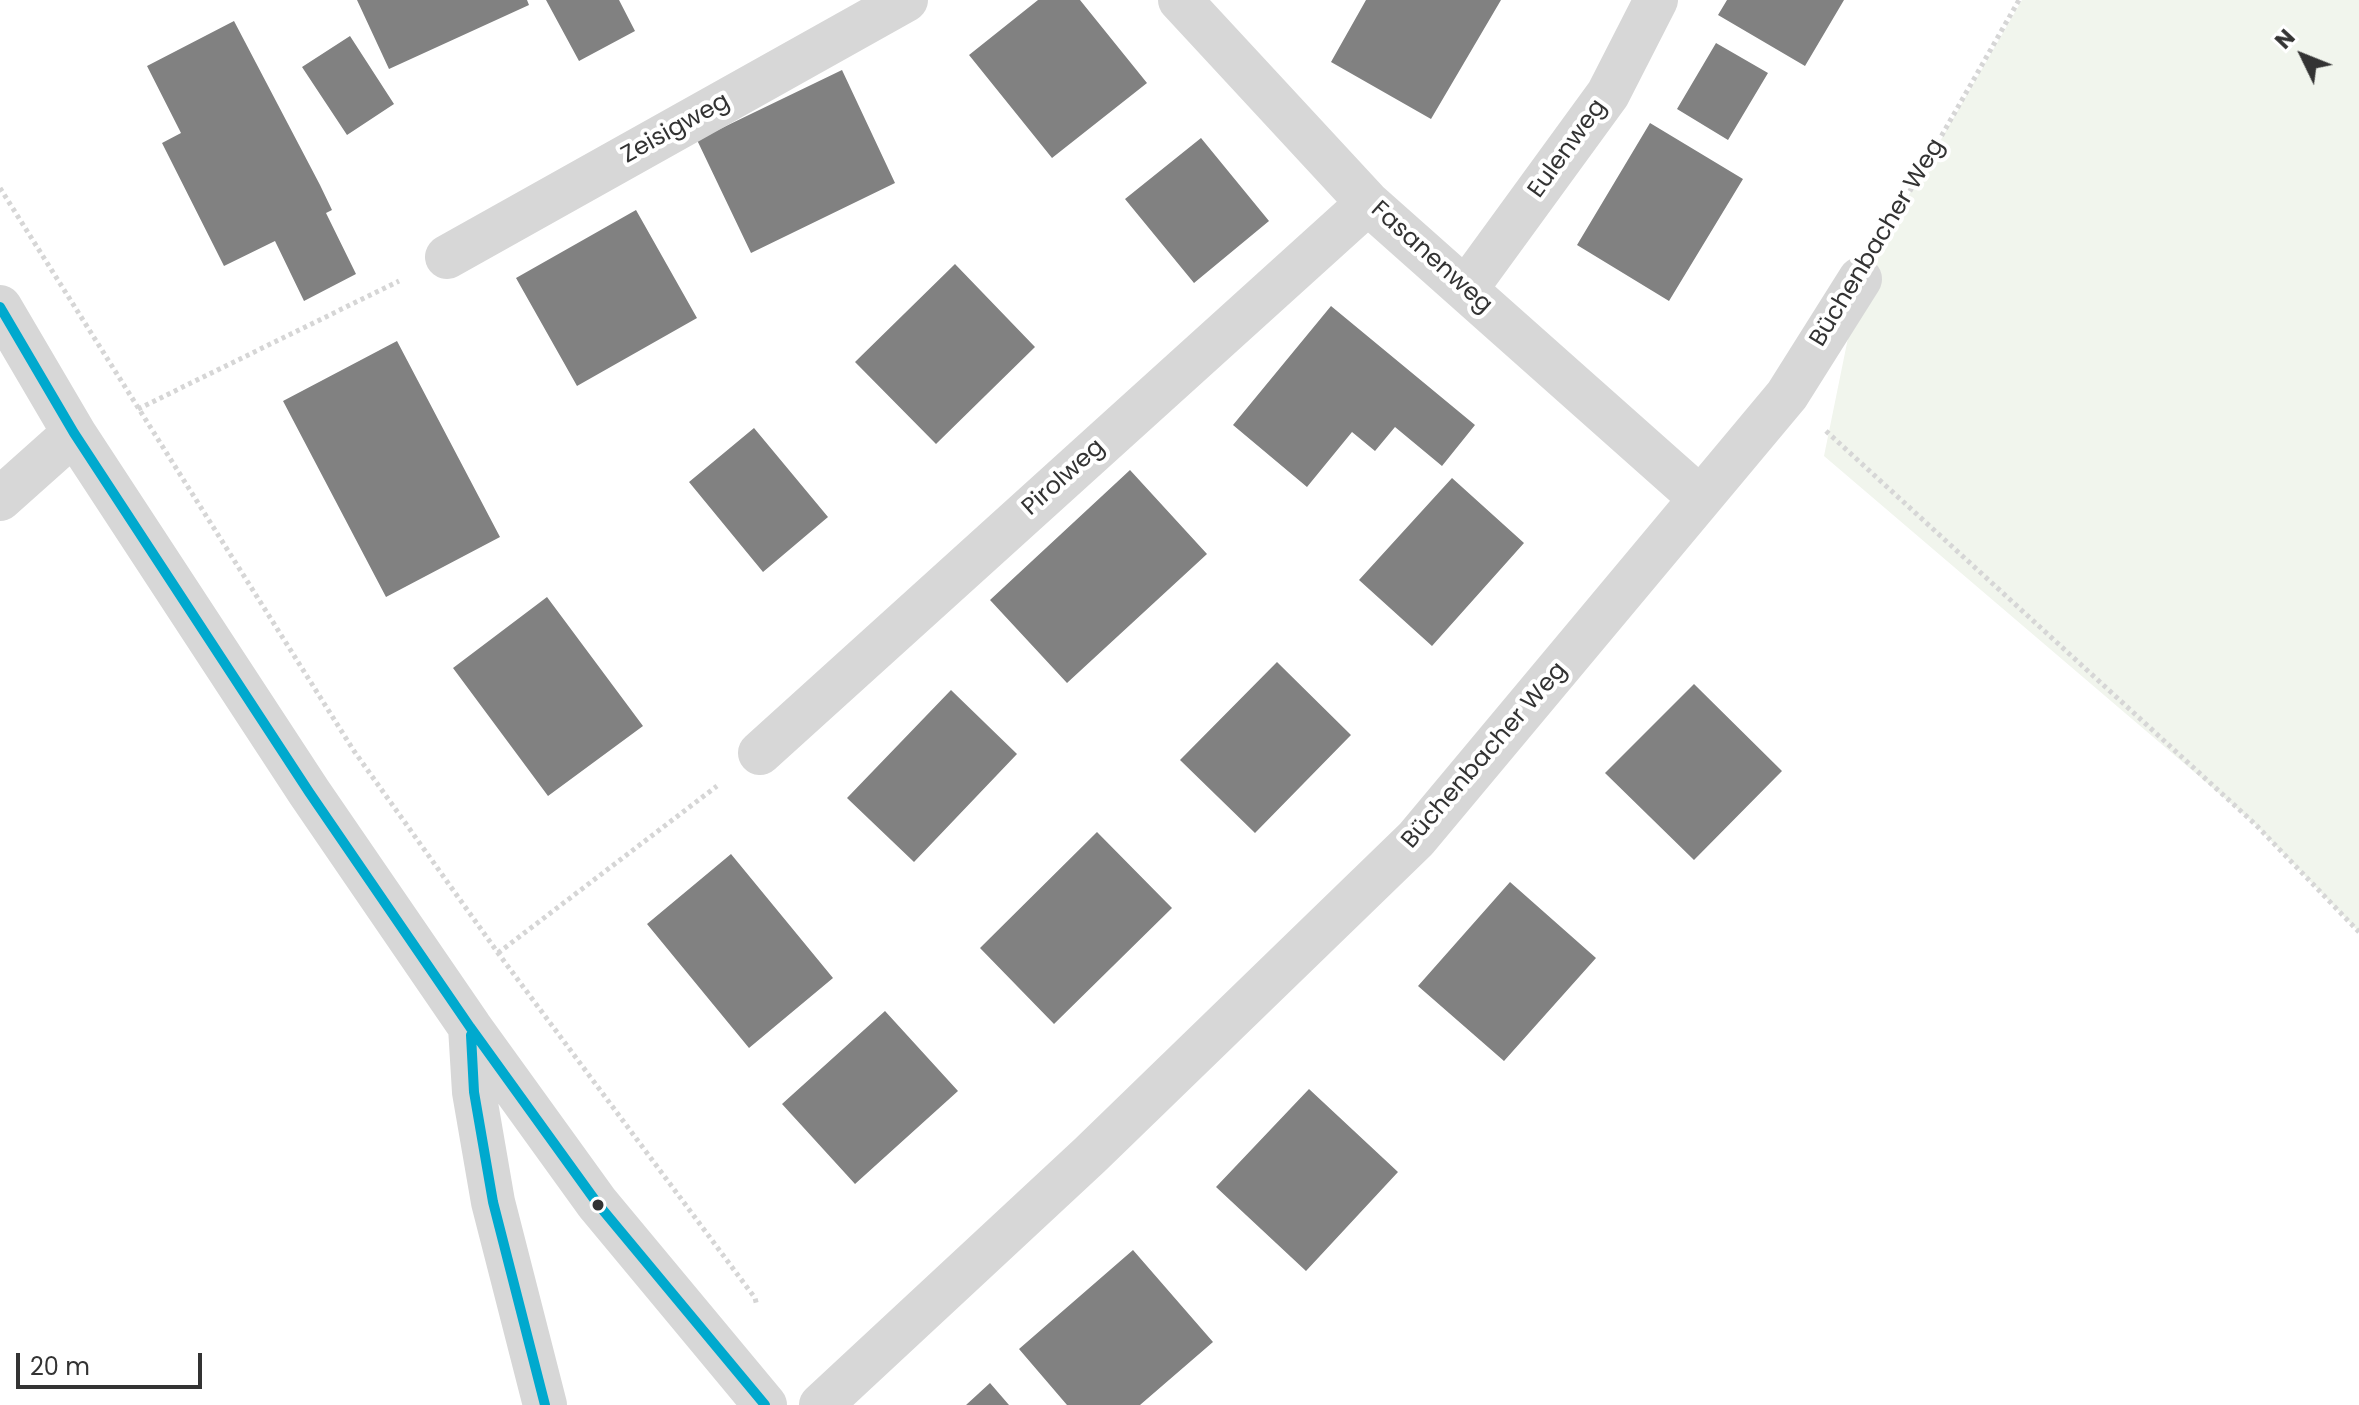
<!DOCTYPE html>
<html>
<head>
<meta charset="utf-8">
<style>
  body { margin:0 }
  #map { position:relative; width:2359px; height:1405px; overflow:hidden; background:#fff; font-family:Poppins,sans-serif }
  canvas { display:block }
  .north { position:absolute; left:2263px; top:16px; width:80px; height:80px; -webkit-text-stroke:6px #fff; paint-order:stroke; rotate:313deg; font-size:22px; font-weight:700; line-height:32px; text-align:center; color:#333 }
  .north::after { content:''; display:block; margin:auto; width:28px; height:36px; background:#333; clip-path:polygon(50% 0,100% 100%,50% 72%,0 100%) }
  .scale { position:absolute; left:16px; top:1353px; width:186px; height:36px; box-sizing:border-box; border:4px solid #333; border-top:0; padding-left:10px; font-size:24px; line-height:28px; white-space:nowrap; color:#333; -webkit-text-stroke:6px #fff; paint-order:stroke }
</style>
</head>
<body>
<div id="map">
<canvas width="2359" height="1405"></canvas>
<div class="north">N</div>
<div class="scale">20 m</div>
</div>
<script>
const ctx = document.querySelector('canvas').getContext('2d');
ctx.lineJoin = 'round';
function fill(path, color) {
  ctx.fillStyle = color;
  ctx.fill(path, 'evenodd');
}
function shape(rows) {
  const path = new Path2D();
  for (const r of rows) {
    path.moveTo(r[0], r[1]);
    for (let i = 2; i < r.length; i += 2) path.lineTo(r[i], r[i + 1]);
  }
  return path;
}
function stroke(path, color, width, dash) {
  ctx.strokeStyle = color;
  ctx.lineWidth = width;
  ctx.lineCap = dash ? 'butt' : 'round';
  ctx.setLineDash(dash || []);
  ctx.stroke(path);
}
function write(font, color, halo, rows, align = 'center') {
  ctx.font = font + ' Poppins,sans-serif';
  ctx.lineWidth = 8;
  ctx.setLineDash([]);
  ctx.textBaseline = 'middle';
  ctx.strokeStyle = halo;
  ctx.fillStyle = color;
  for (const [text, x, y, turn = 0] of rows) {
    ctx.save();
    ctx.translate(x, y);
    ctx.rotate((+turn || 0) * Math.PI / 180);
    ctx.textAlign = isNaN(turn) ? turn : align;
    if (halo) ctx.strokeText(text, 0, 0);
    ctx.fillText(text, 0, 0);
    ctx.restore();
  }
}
const green = shape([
  [2022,0,2359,0,2359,932,2255,824,1824,456,1860,279]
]);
const building = shape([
  [357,0,527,0,529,5,389,69],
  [546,0,619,0,635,31,579,61],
  [1038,0,1080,0,1147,83,1052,158,969,55],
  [1366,0,1501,0,1431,119,1331,62],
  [1727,0,1844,0,1805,66,1718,15],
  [234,21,320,185,332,210,326,213,356,274,304,301,275,241,224,266,162,143,181,133,147,66],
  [350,36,394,104,347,135,302,67],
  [1716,43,1768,73,1728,140,1677,109],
  [842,70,895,183,751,253,697,140],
  [1650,123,1743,179,1669,301,1577,245],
  [1201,138,1269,221,1194,283,1125,199],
  [636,210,697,318,577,386,516,278],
  [955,264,1035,347,936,444,855,362],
  [1331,306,1475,425,1442,466,1395,427,1375,451,1352,432,1307,487,1233,425],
  [397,341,500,537,386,597,283,401],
  [754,428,828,517,763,572,689,482],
  [1130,470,1207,554,1067,683,990,600],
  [1452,478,1524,543,1432,646,1359,580],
  [547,597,643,726,548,796,453,668],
  [1277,662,1351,735,1255,833,1180,760],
  [1694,684,1782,771,1694,860,1605,773],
  [951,690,1017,754,914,862,847,798],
  [1097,832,1172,908,1054,1024,980,948],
  [731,854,833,978,749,1048,647,924],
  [1510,882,1596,958,1504,1061,1418,986],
  [885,1011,958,1091,855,1184,782,1104],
  [1309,1089,1398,1172,1306,1271,1216,1187],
  [1133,1250,1213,1342,1140,1405,1067,1405,1019,1349],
  [990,1383,1009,1405,966,1405]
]);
const path = shape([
  [0,188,354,751,498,953,755,1298,757,1306],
  [1886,233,2019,0],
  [138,409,399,281],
  [1826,431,2255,824,2359,932],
  [498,953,717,786]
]);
const street = shape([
  [1180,0,1368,203,1700,498],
  [447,257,906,0],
  [1466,289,1608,94,1656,0],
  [0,307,74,433,309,792,470,1027,597,1203,765,1405],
  [0,499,74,433],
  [760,753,1368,203],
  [470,1027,474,1092,493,1202,545,1405],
  [821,1405,1090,1155,1416,839,1787,395,1860,279]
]);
const bus1 = shape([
  [0,307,74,433,309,792,470,1027,597,1203,765,1405],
  [471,1035,474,1092,493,1202,545,1405]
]);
const markers = [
  [598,1205,7,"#333"]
];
const streetNames = [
  ["Zeisigweg",676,129,-29],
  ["Eulenweg",1568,149,-54],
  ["Büchenbacher Weg",1878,243,-59],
  ["Fasanenweg",1431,258,42],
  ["Pirolweg",1064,478,-42],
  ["Büchenbacher Weg",1485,756,-49]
];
fill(green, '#f1f5ed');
fill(building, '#818181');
stroke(path, '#d6d6d6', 5, [4, 4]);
stroke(street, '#d7d7d7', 44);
stroke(bus1, '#00a9ce', 10);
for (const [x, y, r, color] of markers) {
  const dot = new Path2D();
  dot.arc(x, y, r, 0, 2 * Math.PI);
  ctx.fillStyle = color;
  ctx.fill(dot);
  stroke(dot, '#fff', 3);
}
write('24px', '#333', '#fff', streetNames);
</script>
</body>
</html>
